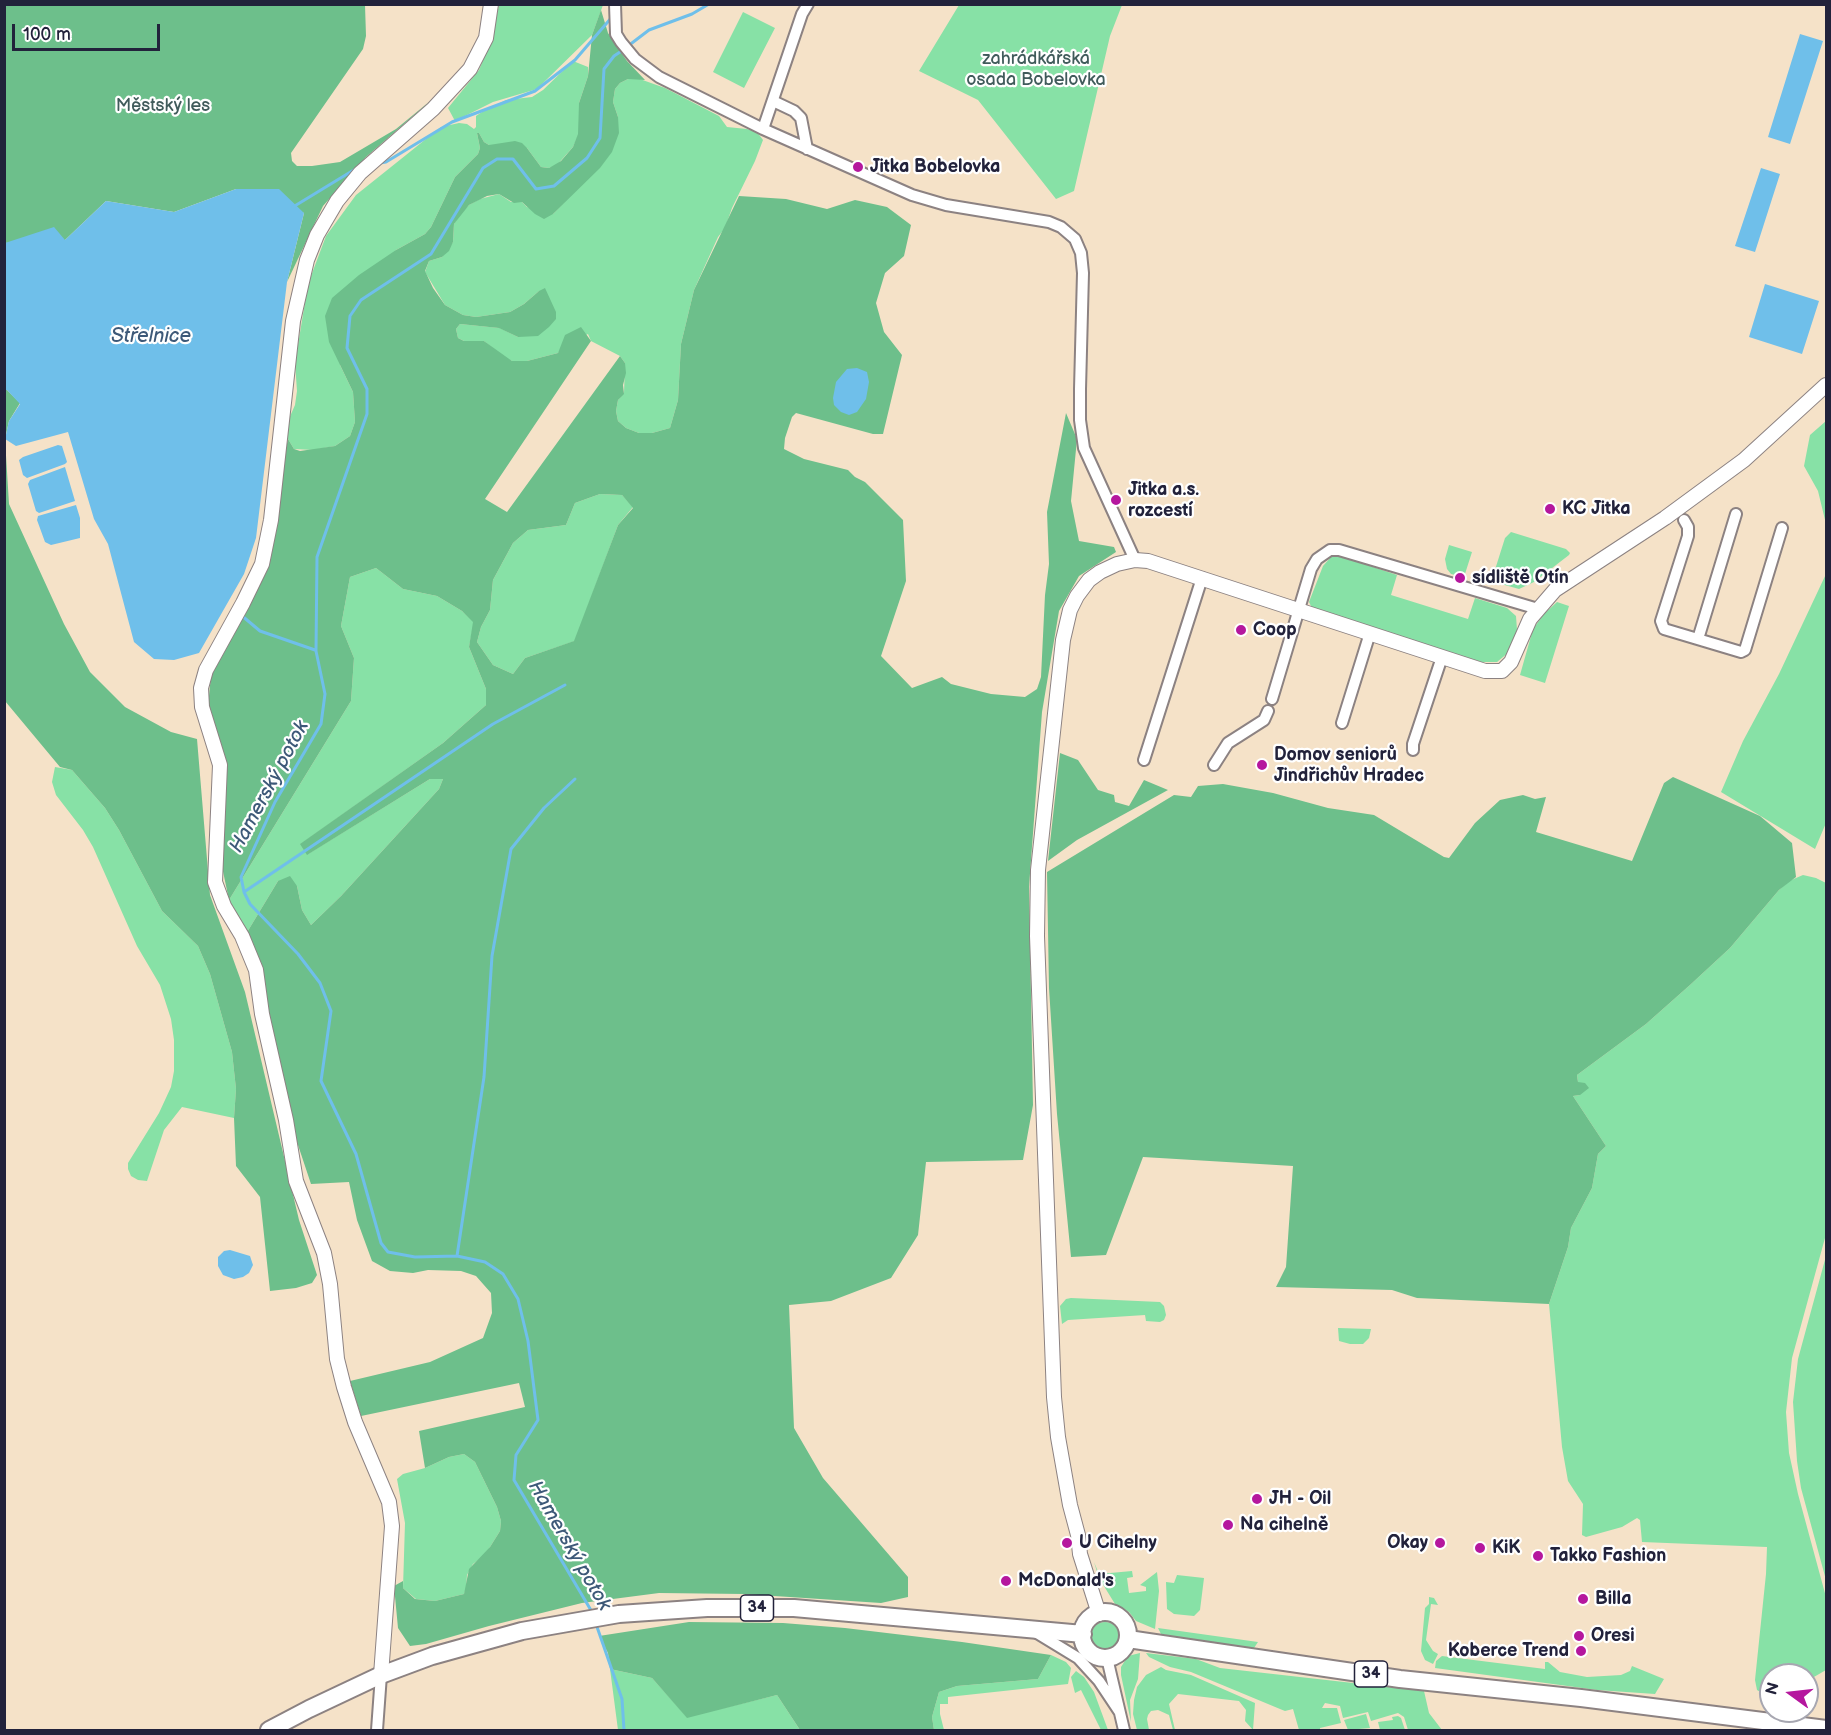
<!DOCTYPE html>
<meta charset="utf-8">
<style>
body{margin:0}
#map{position:relative;width:1831px;height:1735px;overflow:hidden;background:#f5e2c8;font-family:"Balsamiq Sans",sans-serif}
canvas{display:block}
.frame{position:absolute;inset:0;border:6px solid #22223b;pointer-events:none}
.north{position:absolute;left:1759px;top:1663px;width:60px;height:60px;box-sizing:border-box;background:#fff;border:2px solid #a7a7b1;border-radius:50%;rotate:285deg;font-size:16px;font-weight:700;line-height:24px;text-align:center;color:#22223b}
.north::after{content:'';display:block;margin:auto;width:21px;height:27px;background:#b5179e;clip-path:polygon(50% 0,100% 100%,50% 72%,0 100%)}
.scale{position:absolute;left:12px;top:24px;width:148px;height:27px;box-sizing:border-box;border:3px solid #22223b;border-top:0;padding-left:8px;font-size:18px;line-height:21px;white-space:nowrap;color:#22223b;-webkit-text-stroke:4px #fff;paint-order:stroke}
</style>
<div id="map">
<canvas width="1831" height="1735"></canvas>
<div class="frame"></div>
<div class="north">N</div>
<div class="scale">100 m</div>
</div>
<script>
const c = document.querySelector('canvas').getContext('2d');
c.lineJoin = 'round';
function fill(path, color) {
  c.fillStyle = color;
  c.fill(path, 'evenodd');
}
function poly(rows) {
  const path = new Path2D();
  for (const r of rows) {
    if (r.length === 3) {
      path.moveTo(r[0] + r[2], r[1]);
      path.arc(r[0], r[1], r[2], 0, 2 * Math.PI);
      continue;
    }
    path.moveTo(r[0], r[1]);
    for (let i = 2; i < r.length; i += 2) path.lineTo(r[i], r[i + 1]);
  }
  return path;
}
function stroke(path, color, width, dash) {
  c.strokeStyle = color;
  c.lineWidth = width;
  c.lineCap = dash ? 'butt' : 'round';
  c.setLineDash(dash || []);
  c.stroke(path);
}
function write(font, color, halo, rows, align = 'center') {
  c.font = font + ' "Balsamiq Sans",sans-serif';
  c.lineWidth = 4.5;
  c.setLineDash([]);
  c.textBaseline = 'middle';
  c.strokeStyle = halo;
  c.fillStyle = color;
  for (const [text, x, y, turn = 0] of rows) {
    c.save();
    c.translate(x, y);
    c.rotate((+turn || 0) * Math.PI / 180);
    c.textAlign = isNaN(turn) ? turn : align;
    if (halo) c.strokeText(text, 0, 0);
    c.fillText(text, 0, 0);
    c.restore();
  }
}
fill(poly([
 [499,5,603,5,592,35,537,89,493,102,455,121,448,108,479,70,491,41],
 [959,5,1122,5,1110,36,1074,191,1056,199,978,100,919,71],
 [743,12,775,28,744,88,713,72],
 [573,61,588,67,588,76,579,103,579,134,573,147,557,165,549,168,541,167,527,148,489,145,484,142,479,133,477,133,480,148,478,154,455,177,431,227,425,234,396,250,340,365,353,392,355,422,350,436,335,446,313,450,294,449,288,439,288,421,295,405,297,391,295,363,308,284,326,236,356,195,441,127,459,123,467,124,474,129,476,127,476,116,482,112,506,100,532,97,543,90],
 [637,78,665,88,719,116,727,127,747,129,757,132,763,140,755,161,732,208,725,228,718,237,694,290,681,344,678,400,670,428,652,433,639,433,626,428,618,421,616,411,618,400,624,393,625,363,620,356,591,341,588,334,562,347,558,353,527,361,512,361,505,358,484,341,464,341,458,338,456,329,460,324,500,328,518,337,539,291,524,304,510,312,476,317,463,315,445,305,425,272,429,261,442,257,453,242,454,224,459,215,469,205,480,199,499,194,511,202,522,202,527,207,553,214,571,195,618,117,613,102,615,89,620,83,628,79],
 [1826,421,1826,524,1818,491,1804,466,1810,435],
 [600,494,622,495,633,507,618,525,575,641,525,658,513,674,493,665,477,642,481,627,490,610,493,580,513,543,528,530,566,525,575,503],
 [1511,532,1566,549,1570,553,1569,555,1534,582,1519,589,1494,582,1493,576,1505,538],
 [1449,545,1472,552,1464,577,1451,574,1447,569,1445,559],
 [1340,556,1397,575,1391,595,1468,619,1475,598,1507,608,1516,616,1517,630,1509,652,1497,662,1481,662,1312,608,1309,602,1323,566,1331,557],
 [376,568,403,589,437,596,462,611,474,622,469,647,486,689,486,705,443,743,301,844,308,854,430,779,443,779,439,789,341,896,311,925,302,910,297,886,278,881,246,934,229,900,351,701,354,658,341,626,350,577],
 [1826,574,1826,823,1815,849,1721,792,1743,741,1779,674],
 [1557,602,1569,606,1545,683,1520,675,1533,629,1544,614],
 [55,767,72,770,105,808,119,830,162,911,198,946,210,974,232,1052,236,1089,234,1118,182,1107,164,1130,147,1181,138,1180,131,1176,128,1169,128,1163,159,1113,171,1087,174,1071,174,1040,171,1019,160,985,137,946,93,847,83,830,56,795,52,782],
 [1803,875,1816,878,1826,883,1826,1227,1825,1238,1792,1358,1786,1412,1789,1453,1798,1494,1826,1597,1826,1670,1807,1681,1807,1675,1771,1675,1771,1696,1767,1696,1757,1690,1755,1680,1766,1574,1767,1547,1642,1542,1640,1520,1637,1518,1622,1527,1586,1537,1582,1535,1583,1504,1568,1481,1562,1447,1549,1304,1568,1247,1571,1228,1592,1188,1598,1154,1606,1146,1573,1096,1580,1095,1577,1075,1646,1024,1690,985,1730,948,1779,890,1789,881],
 [1826,1256,1826,1580,1801,1488,1797,1461,1793,1402,1798,1359],
 [1071,1298,1160,1302,1164,1306,1166,1315,1164,1320,1160,1322,1146,1321,1145,1315,1068,1320,1062,1324,1060,1306,1066,1299],
 [1338,1328,1371,1329,1369,1338,1363,1344,1350,1344,1339,1341],
 [464,1454,475,1462,497,1507,501,1521,500,1531,485,1555,473,1564,467,1575,466,1589,464,1594,435,1601,416,1599,403,1588,405,1523,397,1479,403,1474,425,1468,449,1457],
 [1094,1562,1099,1574,1132,1571,1133,1577,1127,1578,1129,1593,1146,1591,1146,1587,1140,1585,1157,1572,1159,1591,1155,1629,1136,1621,1129,1612,1115,1604,1099,1578],
 [1177,1575,1204,1578,1200,1610,1194,1616,1174,1614,1167,1609,1166,1582,1174,1583],
 [1429,1597,1434,1598,1438,1605,1431,1604,1426,1640,1433,1651,1438,1654,1433,1664,1425,1660,1421,1651,1425,1608,1429,1604],
 [1105,1636,14],
 [1158,1628,1258,1642,1252,1651,1161,1634],
 [1140,1653,1138,1679,1130,1700,1131,1722,1121,1675,1121,1667,1128,1656],
 [1146,1653,1196,1659,1220,1668,1424,1691,1429,1713,1442,1730,1408,1730,1404,1717,1398,1713,1371,1721,1368,1712,1343,1718,1340,1706,1325,1703,1322,1708,1337,1708,1341,1723,1320,1728,1320,1730,1299,1730,1293,1709,1285,1711,1280,1709,1191,1672,1170,1667,1149,1657],
 [1051,1655,1066,1662,1071,1668,1068,1684,948,1697,948,1704,940,1704,940,1714,944,1730,934,1730,932,1717,939,1692,957,1686,1038,1679],
 [1442,1656,1545,1669,1545,1662,1548,1662,1560,1672,1587,1677,1621,1675,1630,1671,1632,1666,1664,1679,1655,1694,1597,1690,1435,1668,1436,1661],
 [1161,1667,1166,1670,1191,1675,1255,1703,1253,1730,1245,1721,1246,1710,1239,1701,1178,1694,1169,1704,1175,1730,1173,1730,1169,1715,1158,1710,1151,1711,1148,1715,1147,1719,1149,1730,1137,1730,1133,1714,1134,1700,1137,1687,1146,1675],
 [610,1669,652,1678,687,1717,777,1695,800,1730,618,1730],
 [1076,1671,1084,1677,1094,1692,1108,1730,1101,1730,1081,1690,1075,1693,1071,1677],
 [1366,1714,1370,1728,1348,1730,1344,1720],
 [1392,1717,1398,1716,1401,1718,1405,1730,1380,1730,1378,1722,1393,1720]
]), '#87e1a6');
fill(poly([
 [5,5,365,5,366,36,363,49,291,153,292,161,297,166,312,166,340,162,396,129,435,97,366,157,323,206,287,282,304,213,236,189,174,212,106,201,65,240,5,243],
 [601,10,608,33,627,61,645,80,628,79,620,83,615,89,613,102,618,117,619,133,612,152,600,168,553,214,544,219,535,214,522,202,514,203,499,194,487,196,469,205,454,224,453,242,449,251,442,257,429,261,425,271,433,288,445,305,463,315,476,317,510,312,524,304,539,291,545,288,556,312,556,319,549,327,538,336,518,337,499,328,460,324,456,329,458,338,464,341,484,341,512,361,527,361,558,353,565,335,581,327,591,341,485,499,507,512,620,356,625,363,626,373,623,385,624,394,618,400,616,411,618,421,626,428,639,433,652,433,670,428,678,400,681,344,694,290,739,196,786,199,827,209,855,200,887,207,911,225,904,256,885,273,876,303,884,332,902,355,883,434,873,434,796,413,792,417,785,438,784,449,804,459,848,470,855,477,865,482,903,520,906,581,881,656,912,688,942,677,951,684,991,694,1025,697,1037,689,1041,677,1045,595,1049,564,1047,512,1066,413,1077,439,1071,501,1079,541,1114,547,1116,552,1079,576,1059,611,1042,712,1029,887,1033,1105,1023,1160,926,1162,918,1235,891,1278,831,1301,789,1305,794,1428,823,1478,908,1577,908,1597,881,1603,744,1594,659,1593,582,1603,489,1626,426,1644,410,1646,398,1628,394,1586,403,1581,403,1588,415,1599,435,1601,464,1594,469,1569,490,1547,500,1531,501,1521,497,1507,475,1462,464,1454,449,1457,425,1468,419,1431,525,1407,519,1383,361,1416,350,1381,430,1362,483,1338,492,1313,491,1293,476,1276,461,1271,428,1270,413,1273,390,1271,372,1261,357,1220,349,1182,311,1184,293,1130,246,934,278,881,290,876,297,886,302,910,311,925,341,896,439,789,443,779,430,779,307,855,300,844,443,743,486,705,486,689,469,647,473,622,462,611,437,596,403,589,376,568,350,577,341,626,354,658,351,701,229,900,221,862,222,818,208,706,212,665,269,532,288,439,294,449,300,451,335,446,350,436,355,422,353,392,329,342,325,316,332,298,359,275,396,250,425,234,431,227,455,177,478,154,480,148,477,133,479,133,484,142,489,145,515,141,522,143,527,148,541,167,549,168,561,161,573,147,578,134,579,103,588,76,592,35],
 [600,494,622,495,633,508,618,525,574,641,525,658,513,674,493,665,477,642,481,627,490,610,493,580,513,543,528,530,566,525,575,503],
 [4,390,7,390,20,403,9,421,5,439,9,504,64,624,90,672,125,707,171,732,197,739,210,895,245,992,299,1220,317,1275,312,1283,296,1288,270,1291,260,1197,236,1166,234,1118,236,1089,232,1052,210,974,198,946,162,911,119,830,105,808,72,770,60,767,5,701],
 [1060,753,1078,760,1098,790,1114,795,1115,802,1129,806,1144,780,1168,790,1077,840,1048,861],
 [1673,777,1760,816,1792,843,1796,877,1779,890,1730,948,1690,985,1646,1024,1577,1075,1578,1082,1585,1083,1589,1088,1580,1095,1573,1096,1606,1146,1598,1154,1592,1188,1571,1228,1568,1247,1549,1304,1417,1298,1392,1290,1276,1287,1286,1267,1293,1166,1143,1157,1106,1255,1071,1257,1057,1114,1049,988,1047,872,1174,795,1191,797,1198,786,1223,784,1273,793,1328,808,1374,815,1444,857,1449,858,1475,823,1500,800,1523,795,1535,799,1546,797,1536,832,1632,861,1664,783],
 [689,1622,783,1623,845,1628,962,1642,1051,1655,1038,1679,957,1686,939,1692,932,1717,934,1730,800,1730,777,1695,687,1718,652,1678,610,1669,608,1653,599,1636]
]), '#6dbf8b');
fill(poly([
 [1800,34,1823,41,1790,144,1768,137],
 [1761,168,1780,174,1755,252,1735,246],
 [236,189,279,189,304,213,287,282,256,538,244,574,199,653,174,660,154,659,134,642,108,544,94,519,68,432,16,446,5,439,9,421,20,404,7,390,5,390,5,243,54,227,65,240,106,201,174,212],
 [1765,284,1819,301,1802,354,1749,337],
 [857,368,867,372,869,382,866,399,857,412,849,415,841,412,834,405,833,398,836,382,847,369],
 [58,445,62,446,67,462,65,464,27,478,23,475,19,460,23,457],
 [65,467,75,501,39,513,36,511,28,484,30,480],
 [76,505,80,518,80,538,51,545,45,542,37,520,38,516],
 [230,1250,250,1256,253,1265,249,1273,243,1277,234,1279,223,1275,218,1266,218,1257,224,1251]
]), '#6fbfea');
stroke(poly([
 [628,46,649,30,692,14,709,4],
 [380,163,386,162,452,122,535,91,575,60,612,17],
 [293,207,357,168],
 [241,615,260,631,315,650],
 [244,892,493,724,565,685],
 [457,1256,484,1077,492,956,511,849,544,808,575,779],
 [592,1612,514,1480,516,1455,538,1420,528,1341,518,1299,503,1274,485,1262,457,1256,415,1257,388,1252,381,1243,356,1154,321,1081,331,1011,320,983,298,954,250,904,244,892,241,877,275,802,321,724,325,694,316,651,317,557,367,414,367,389,347,348,350,316,361,300,431,254,483,168,497,159,513,159,536,189,554,186,587,158,600,138,604,69,614,56,623,50],
 [596,1624,622,1699,624,1730]
]), '#6fbfea', 3);
const minor = poly([
 [615,4,616,34,621,42,635,59,659,77,763,129,912,195,946,205,1049,222,1061,227,1075,239,1081,253,1083,273,1080,389,1080,420,1084,448,1135,560],
 [773,101,794,111,801,118,807,149],
 [763,129,802,14,808,4],
 [1684,520,1688,527,1688,536,1661,621,1664,629,1741,652,1745,650,1782,528],
 [1698,639,1736,514],
 [1272,699,1311,569,1317,559,1330,550,1339,550,1538,609],
 [1342,723,1370,633],
 [1413,750,1413,744,1440,663],
 [1144,760,1202,578],
 [1214,765,1228,743,1264,720,1268,711],
 [1037,1633,1078,1658,1099,1681,1119,1711],
 [1107,1658,1124,1730],
 [377,1730,381,1675]
]);
const tertiary = poly([
 [1099,1614,1080,1554,1078,1535,1070,1505,1058,1437,1054,1397,1037,936,1038,870,1063,640,1070,610,1077,596,1089,580,1100,572,1117,564,1135,560,1148,561,1485,671,1502,671,1511,662,1530,619,1555,590,1665,518,1744,460,1826,385],
 [381,1675,392,1526,389,1502,355,1422,344,1387,337,1359,330,1284,324,1253,296,1181,286,1120,262,1014,256,970,242,936,224,906,215,882,220,765,202,707,201,688,206,670,243,603,262,564,271,520,293,321,307,260,317,235,337,201,360,173,433,109,470,69,486,38,491,4]
]);
const primary = poly([
 [1105,1635,23],
 [1128,1639,1400,1679,1581,1698,1826,1729],
 [269,1730,309,1709,381,1675,432,1656,522,1631,619,1614,707,1608,794,1608,1083,1634]
]);
stroke(minor, '#8c8282', 14);
stroke(tertiary, '#8c8282', 16);
stroke(primary, '#8c8282', 20);
stroke(minor, '#fff', 10);
stroke(tertiary, '#fff', 14);
stroke(primary, '#fff', 16);
for (const [x, y, r, color] of [
 [858,167,6,"#b5179e"],
 [1116,500,6,"#b5179e"],
 [1550,509,6,"#b5179e"],
 [1460,578,6,"#b5179e"],
 [1241,630,6,"#b5179e"],
 [1262,765,6,"#b5179e"],
 [1257,1499,6,"#b5179e"],
 [1228,1525,6,"#b5179e"],
 [1067,1543,6,"#b5179e"],
 [1440,1543,6,"#b5179e"],
 [1480,1548,6,"#b5179e"],
 [1538,1556,6,"#b5179e"],
 [1006,1581,6,"#b5179e"],
 [1583,1599,6,"#b5179e"],
 [1579,1636,6,"#b5179e"],
 [1581,1651,6,"#b5179e"]
]) {
  const dot = new Path2D();
  dot.arc(x, y, r, 0, 2 * Math.PI);
  c.fillStyle = color;
  c.fill(dot);
  stroke(dot, '#fff', 2);
}
for (const [x, y, w] of [
 [757,1608,33],
 [1371,1674,33]
]) {
  const box = new Path2D();
  box.roundRect(x - w / 2, y - 13, w, 26, 4.5);
  c.fillStyle = '#fff';
  c.fill(box);
  stroke(box, '#22223b', 1.5);
}
write('bold 16px', '#22223b', null, [
 ["34",757,1608],
 ["34",1371,1674]
]);
write('18px', '#405b5b', '#fff', [
 ["zahrádkářská",1036,59],
 ["osada Bobelovka",1036,80],
 ["Městský les",163,106]
]);
write('bold 18px', '#22223b', '#fff', [
 ["Jitka Bobelovka",870,167],
 ["Jitka a.s.",1128,490],
 ["rozcestí",1128,511],
 ["KC Jitka",1562,509],
 ["sídliště Otín",1472,578],
 ["Coop",1253,630],
 ["Domov seniorů",1274,755],
 ["Jindřichův Hradec",1274,776],
 ["JH - Oil",1269,1499],
 ["Na cihelně",1240,1525],
 ["U Cihelny",1079,1543],
 ["Okay",1428,1543,"right"],
 ["KiK",1492,1548],
 ["Takko Fashion",1550,1556],
 ["McDonald's",1018,1581],
 ["Billa",1595,1599],
 ["Oresi",1591,1636],
 ["Koberce Trend",1569,1651,"right"]
], 'left');
write('italic 20px', '#3d5978', '#fff', [
 ["Střelnice",151,337],
 ["Hamerský potok",270,787,-62],
 ["Hamerský potok",569,1546,60]
]);
</script>
